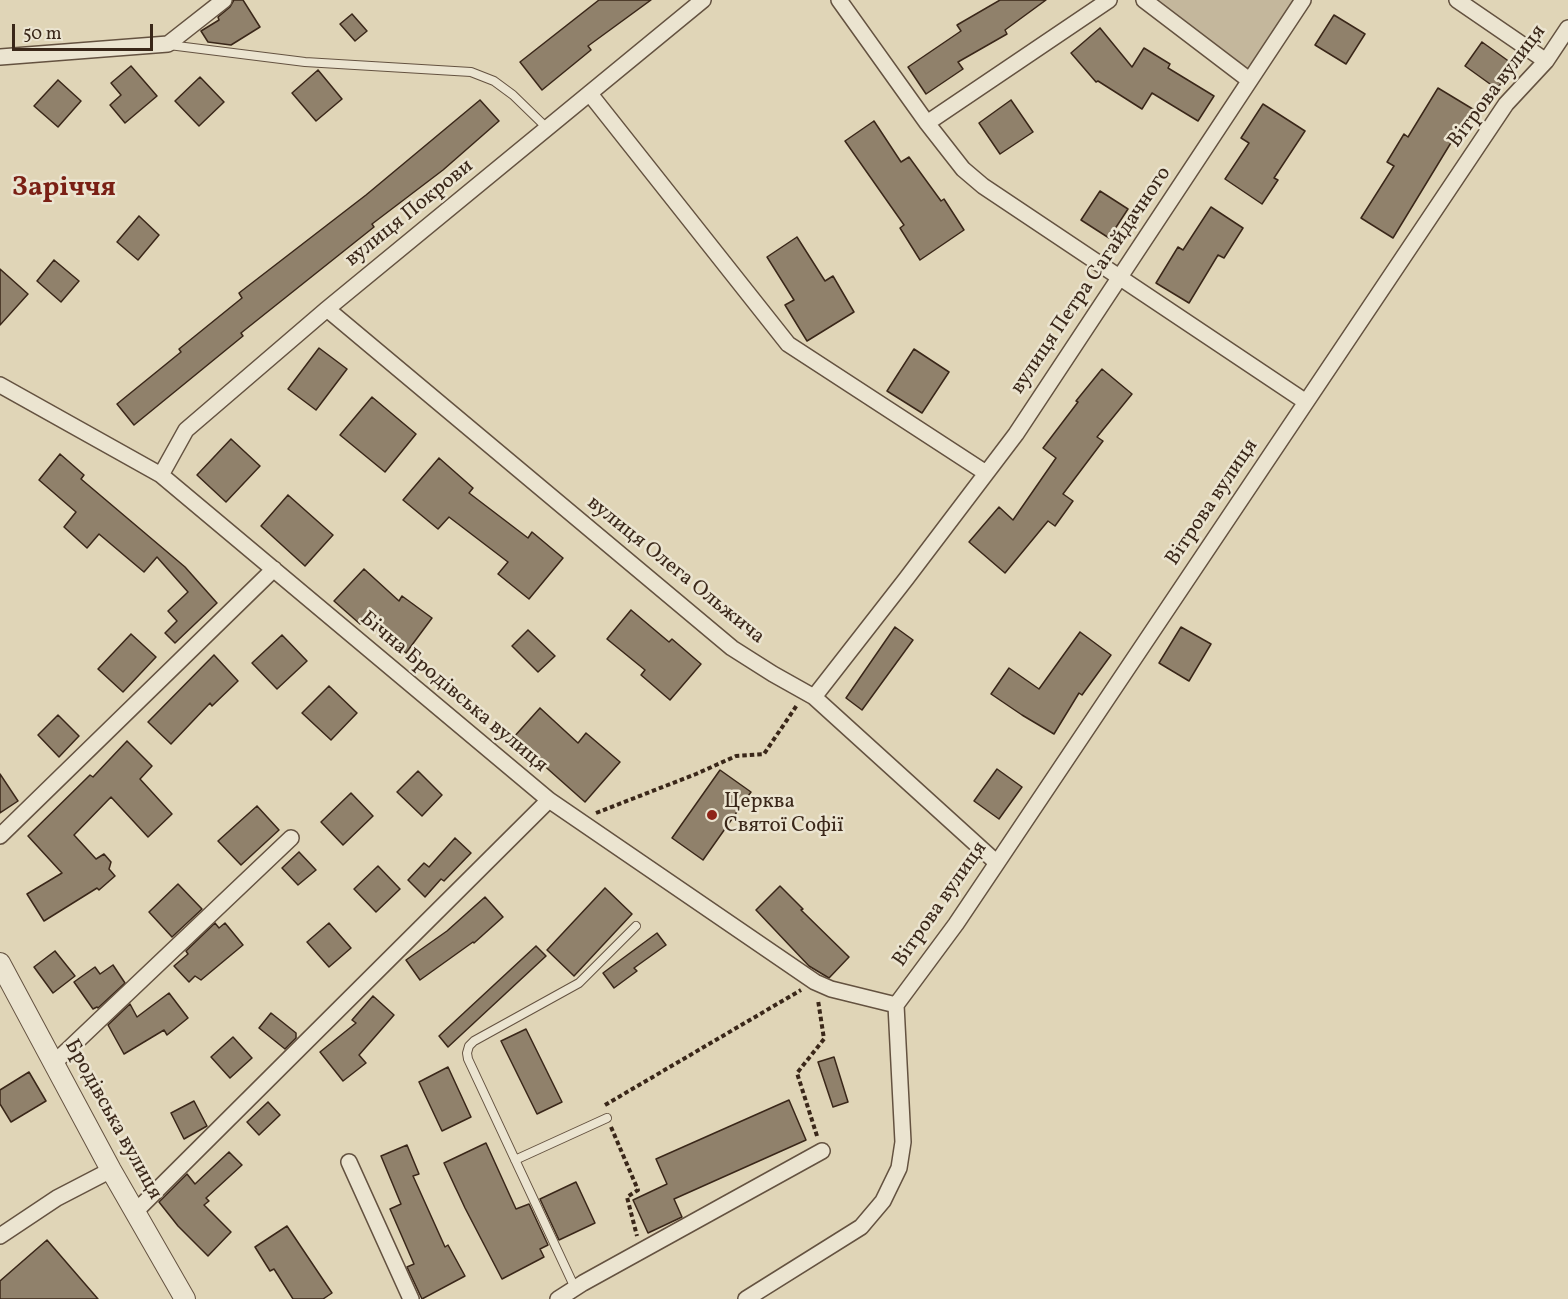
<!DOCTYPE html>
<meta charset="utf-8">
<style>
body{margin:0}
#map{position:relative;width:1568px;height:1299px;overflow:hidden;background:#e0d5b7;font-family:Vollkorn,serif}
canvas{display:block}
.scale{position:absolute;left:12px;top:24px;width:141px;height:27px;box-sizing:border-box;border:3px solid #3a2719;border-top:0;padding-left:8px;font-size:18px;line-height:21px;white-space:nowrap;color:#3a2719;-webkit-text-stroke:4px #ebe4d0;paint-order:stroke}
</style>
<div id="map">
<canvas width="1568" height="1299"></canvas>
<div class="scale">50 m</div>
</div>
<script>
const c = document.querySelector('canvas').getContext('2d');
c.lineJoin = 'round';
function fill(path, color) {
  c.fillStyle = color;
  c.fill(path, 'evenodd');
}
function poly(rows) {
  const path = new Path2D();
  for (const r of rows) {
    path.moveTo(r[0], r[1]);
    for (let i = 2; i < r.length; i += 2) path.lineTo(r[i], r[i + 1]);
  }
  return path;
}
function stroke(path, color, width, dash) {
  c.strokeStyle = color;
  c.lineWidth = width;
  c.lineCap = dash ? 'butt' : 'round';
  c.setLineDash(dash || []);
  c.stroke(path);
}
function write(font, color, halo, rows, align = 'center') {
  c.font = font + ' Vollkorn,serif';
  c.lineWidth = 5;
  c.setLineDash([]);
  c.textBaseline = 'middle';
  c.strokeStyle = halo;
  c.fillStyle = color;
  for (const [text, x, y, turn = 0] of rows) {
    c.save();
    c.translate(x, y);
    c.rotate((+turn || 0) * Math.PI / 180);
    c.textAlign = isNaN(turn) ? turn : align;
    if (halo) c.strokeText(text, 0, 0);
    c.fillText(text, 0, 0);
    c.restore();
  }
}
fill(poly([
 [1145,0,1293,0,1247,73]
]), '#c4b79c');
const building = poly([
 [234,0,243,0,260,27,231,45,208,42,201,31,219,20,218,17,230,7,234,0],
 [599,0,651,0,588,46,591,50,542,90,520,62,599,0],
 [1000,0,1046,0,1005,30,1007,34,958,62,963,69,926,94,908,67,961,31,957,25,1000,0],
 [352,14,367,31,355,41,340,24,352,14],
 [1334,15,1365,34,1346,64,1315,45,1334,15],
 [1100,28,1132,67,1144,48,1170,64,1168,68,1214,96,1198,121,1152,93,1142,109,1098,81,1096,82,1071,53,1100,28],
 [1482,42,1514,65,1497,89,1465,66,1482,42],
 [131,66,157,96,125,123,110,105,121,95,111,83,131,66],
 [318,70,342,99,316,121,292,93,318,70],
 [200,77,224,102,199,126,175,101,200,77],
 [58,80,81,101,58,127,34,106,58,80],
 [1438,88,1476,111,1456,143,1452,141,1393,238,1361,218,1394,166,1387,162,1404,134,1408,137,1438,88],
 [480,100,499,121,443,170,372,224,374,227,241,333,243,336,134,425,117,404,181,352,179,349,242,298,239,293,366,195,480,100],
 [1011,100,1033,132,1000,154,979,123,1011,100],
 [1263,104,1305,131,1274,178,1278,180,1262,204,1225,179,1249,143,1241,138,1263,104],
 [874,121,901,162,909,157,941,201,944,199,964,230,920,260,900,228,904,225,845,141,874,121],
 [1100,191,1128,209,1109,238,1081,220,1100,191],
 [1211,207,1243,228,1224,258,1218,255,1189,303,1156,283,1178,247,1183,250,1211,207],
 [139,216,159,235,138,260,117,242,139,216],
 [797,237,825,281,833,276,854,312,807,341,785,305,794,300,767,257,797,237],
 [54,260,79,281,61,302,37,281,54,260],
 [0,269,28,294,0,325,0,269],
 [319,348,347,369,316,410,288,389,319,348],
 [914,349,949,372,922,413,887,391,914,349],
 [1102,369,1132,394,1097,437,1103,441,1063,494,1073,501,1055,526,1048,521,1005,573,969,542,999,507,1013,520,1056,458,1043,448,1078,402,1076,401,1102,369],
 [372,397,416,434,385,472,340,435,372,397],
 [231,439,260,466,226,502,197,475,231,439],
 [60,454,84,475,81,479,185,567,217,603,175,643,165,633,177,621,168,611,188,592,157,557,144,572,99,534,87,548,64,527,76,512,39,480,60,454],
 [439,458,473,488,469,493,528,538,532,532,563,558,529,599,498,574,508,562,449,517,438,529,403,500,439,458],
 [288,495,333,535,305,566,261,526,288,495],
 [364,569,399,601,402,596,432,618,406,653,363,621,360,624,334,601,364,569],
 [631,610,669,642,672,639,701,664,670,700,641,675,645,670,607,639,631,610],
 [895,627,913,640,862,710,846,698,895,627],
 [1181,627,1211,644,1189,681,1159,663,1181,627],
 [528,630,555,656,538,672,512,646,528,630],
 [1080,632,1111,655,1082,695,1079,693,1054,734,1022,715,991,694,1009,668,1039,689,1080,632],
 [131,634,156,657,123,692,98,669,131,634],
 [282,635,307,661,277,689,252,663,282,635],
 [214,655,238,681,212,706,210,703,171,744,148,722,214,655],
 [329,686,357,713,331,740,302,713,329,686],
 [540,708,578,743,586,733,620,762,585,802,513,738,540,708],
 [58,715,79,736,59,757,38,735,58,715],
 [127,741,152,766,140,779,172,814,148,837,111,797,74,835,96,859,104,854,111,862,109,869,115,876,99,890,97,888,44,921,27,894,62,873,28,836,90,775,93,777,127,741],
 [997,769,1022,787,999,819,974,801,997,769],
 [720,770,751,792,703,860,672,838,720,770],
 [418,771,442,795,422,816,397,792,418,771],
 [0,774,18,801,0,813,0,774],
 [351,793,373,816,343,845,321,822,351,793],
 [257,806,279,830,241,865,218,841,257,806],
 [455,838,471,853,444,881,441,879,425,897,408,880,424,863,429,867,455,838],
 [299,852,316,870,298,885,282,868,299,852],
 [378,866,400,889,376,912,354,889,378,866],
 [178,884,202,909,172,937,149,912,178,884],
 [780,886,803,909,801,910,849,957,829,978,809,966,756,910,780,886],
 [605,888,632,914,574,976,547,950,605,888],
 [485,897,503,917,474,943,473,942,420,980,406,960,447,931,485,897],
 [215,923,219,928,225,923,243,945,201,980,195,976,189,982,174,966,188,954,186,951,215,923],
 [329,923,351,948,329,967,307,942,329,923],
 [657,933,666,945,634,968,637,971,614,988,603,973,657,933],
 [536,946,546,956,448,1047,439,1036,536,946],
 [55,951,75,976,53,993,34,967,55,951],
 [113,965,125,983,98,1008,97,1007,93,1009,74,982,95,967,100,974,113,965],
 [169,993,188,1018,167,1035,164,1030,124,1054,108,1025,130,1004,137,1017,169,993],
 [373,996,394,1015,359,1055,366,1063,343,1081,320,1052,356,1023,352,1020,373,996],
 [271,1013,296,1033,296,1038,285,1049,259,1028,271,1013],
 [526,1029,562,1102,537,1114,501,1041,526,1029],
 [233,1037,252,1058,230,1078,211,1057,233,1037],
 [834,1057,848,1102,833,1107,818,1062,834,1057],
 [448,1067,471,1117,442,1131,419,1082,448,1067],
 [29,1072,46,1101,11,1122,0,1104,0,1090,29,1072],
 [789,1100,806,1140,674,1199,682,1217,648,1233,633,1200,667,1184,656,1159,789,1100],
 [194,1101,207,1126,184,1139,171,1113,194,1101],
 [268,1102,280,1115,259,1135,247,1122,268,1102],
 [486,1143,516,1209,529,1204,548,1245,540,1249,544,1257,502,1279,465,1208,444,1163,486,1143],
 [407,1145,419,1174,413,1176,445,1247,448,1245,465,1276,422,1299,407,1267,414,1264,390,1209,401,1204,381,1156,407,1145],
 [229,1152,242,1165,206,1198,209,1201,204,1205,231,1232,208,1256,178,1226,159,1202,187,1174,195,1184,229,1152],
 [576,1182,595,1223,559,1240,540,1199,576,1182],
 [287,1226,332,1293,323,1299,293,1299,274,1269,270,1271,255,1247,287,1226],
 [47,1240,98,1299,0,1299,0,1281,47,1240]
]);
fill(building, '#90816b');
stroke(building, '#3a2719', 1.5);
const service = poly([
 [169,45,305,62,471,72,494,81,513,95,547,128],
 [515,1160,607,1118],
 [575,1288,468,1059,467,1053,469,1046,474,1041,579,983,636,926]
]);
const minor = poly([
 [839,0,927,123,963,169,983,186,1306,402],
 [1144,0,1249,80],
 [1457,0,1546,61],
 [0,57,168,44,224,0],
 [590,94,788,344,986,473],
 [927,123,1109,0],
 [327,309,732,648,773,674,814,697,997,863],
 [0,385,161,475,549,800,815,982,831,989,896,1005],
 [161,475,186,430,327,309,703,0],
 [814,697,906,579,1016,434,1303,0],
 [0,836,274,569],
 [896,1005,956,924,997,863,1506,104,1546,61,1568,28],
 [54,1063,291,838],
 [349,1162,411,1299],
 [135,1212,549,800],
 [0,1236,57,1198,111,1170],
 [558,1299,583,1283,822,1151],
 [746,1299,861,1227,883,1201,899,1168,903,1142,896,1005]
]);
const tertiary = poly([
 [0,963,111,1170,185,1299]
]);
stroke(service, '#645240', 10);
stroke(minor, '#645240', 18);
stroke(tertiary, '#645240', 22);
stroke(poly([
 [596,813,696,774,736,756,764,754,797,705],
 [605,1105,801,990],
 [611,1127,638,1190,627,1197,637,1236],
 [817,1136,797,1073,824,1039,818,1000]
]), '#3a2719', 4, [4.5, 3]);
stroke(service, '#ebe4d0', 8);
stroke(minor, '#ebe4d0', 15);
stroke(tertiary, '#ebe4d0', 20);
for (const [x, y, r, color] of [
 [712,815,6,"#8f2418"]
]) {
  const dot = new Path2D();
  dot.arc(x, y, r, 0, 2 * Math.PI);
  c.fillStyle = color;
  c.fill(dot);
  stroke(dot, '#ebe4d0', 2);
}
write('21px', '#3a2719', '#ebe4d0', [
 ["Вітрова вулиця",1498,87,-53],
 ["вулиця Покрови",410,214,-39],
 ["вулиця Петра Сагайдачного",1092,281,-56],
 ["Вітрова вулиця",1213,503,-56],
 ["вулиця Олега Ольжича",675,571,39],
 ["Бічна Бродівська вулиця",453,693,40],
 ["Вітрова вулиця",941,905,-55],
 ["Бродівська вулиця",112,1120,61]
]);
write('21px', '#3a2719', '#ebe4d0', [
 ["Церква",724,803],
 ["Святої Софії",724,827]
], 'left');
write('bold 27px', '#7a1f14', '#ebe4d0', [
 ["Заріччя",64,190]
]);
</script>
